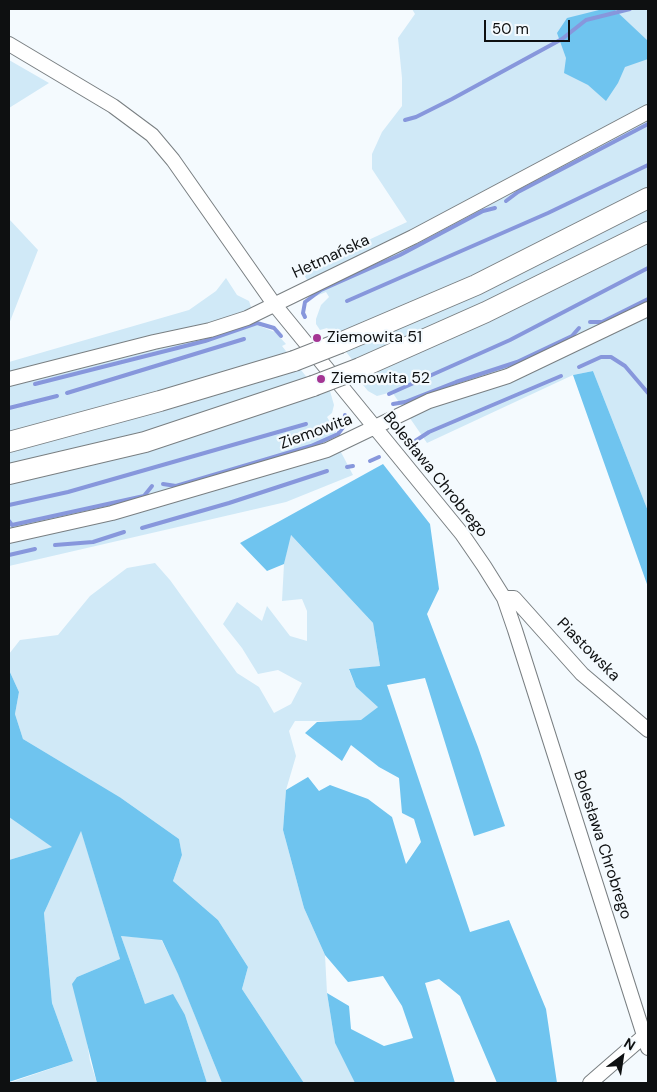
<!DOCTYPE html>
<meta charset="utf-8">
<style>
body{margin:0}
#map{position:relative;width:657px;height:1092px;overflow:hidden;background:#f4fafe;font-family:"DM Sans",sans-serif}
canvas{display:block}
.frame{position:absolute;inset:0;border:10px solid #0e1011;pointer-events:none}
.north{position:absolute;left:597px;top:1032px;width:50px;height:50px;-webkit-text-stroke:4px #f4fafe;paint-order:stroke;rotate:31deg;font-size:14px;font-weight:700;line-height:20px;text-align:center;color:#0e1011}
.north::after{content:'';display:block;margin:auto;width:18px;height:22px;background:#0e1011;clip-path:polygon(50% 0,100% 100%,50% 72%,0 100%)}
.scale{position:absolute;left:484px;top:20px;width:86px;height:22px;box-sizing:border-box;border:2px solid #0e1011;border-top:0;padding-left:6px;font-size:15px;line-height:18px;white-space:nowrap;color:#0e1011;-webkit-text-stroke:4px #f4fafe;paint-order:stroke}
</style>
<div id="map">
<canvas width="657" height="1092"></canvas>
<div class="frame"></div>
<div class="north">N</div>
<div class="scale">50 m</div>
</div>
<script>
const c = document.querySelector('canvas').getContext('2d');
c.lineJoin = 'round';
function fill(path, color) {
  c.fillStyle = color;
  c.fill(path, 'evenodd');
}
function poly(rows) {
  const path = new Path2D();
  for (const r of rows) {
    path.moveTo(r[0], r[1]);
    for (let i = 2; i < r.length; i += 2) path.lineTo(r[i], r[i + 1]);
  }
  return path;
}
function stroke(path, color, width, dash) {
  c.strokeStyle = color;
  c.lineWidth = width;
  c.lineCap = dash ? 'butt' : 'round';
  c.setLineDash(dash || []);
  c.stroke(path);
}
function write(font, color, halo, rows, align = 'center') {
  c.font = font + ' "DM Sans",sans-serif';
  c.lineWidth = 4.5;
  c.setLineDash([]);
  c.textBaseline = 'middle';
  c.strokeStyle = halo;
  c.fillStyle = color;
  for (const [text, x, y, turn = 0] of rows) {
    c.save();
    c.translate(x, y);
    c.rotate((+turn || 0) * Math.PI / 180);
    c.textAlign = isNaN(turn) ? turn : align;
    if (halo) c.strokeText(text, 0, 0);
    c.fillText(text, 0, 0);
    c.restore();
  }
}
fill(poly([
 [412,9,648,9,648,511,593,371,573,375,427,443,392,392,377,396,368,391,359,380,366,377,327,328,320,330,316,324,316,319,321,305,329,297,326,292,316,296,302,271,407,222,372,169,372,154,382,132,402,106,402,78,398,38,415,14],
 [9,60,49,83,9,108],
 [9,219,38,250,9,324],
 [226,278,237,295,249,301,257,325,275,332,286,344,282,346,320,394,330,391,334,405,332,413,327,417,336,432,333,437,353,475,286,502,9,566,9,362,189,310,216,291],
 [290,534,373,623,380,666,349,670,356,687,379,706,361,721,295,721,289,731,296,756,286,790,283,830,304,908,325,955,327,993,335,1043,355,1083,304,1083,242,989,248,967,218,920,173,881,182,855,179,839,121,798,34,834,53,847,9,860,9,817,13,819,91,780,23,739,15,714,19,692,9,670,9,654,20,640,58,635,90,596,127,568,155,563,170,580,237,673,259,687,274,713,291,704,302,683,278,670,258,674,242,648,223,624,237,602,262,621,267,606,290,636,307,641,307,611,302,599,282,601,284,564],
 [81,830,120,959,77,977,90,1061,97,1083,9,1083,73,1061,52,1003,44,913],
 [121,936,161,939,178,973,222,1083,207,1083,185,1015,145,1004]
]), '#d0e9f7');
fill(poly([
 [603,9,614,9,648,41,648,59,625,67,618,83,606,101,588,85,564,73,566,58,557,33,567,18],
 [593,371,648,511,648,587,573,375],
 [383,464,430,524,439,589,427,614,478,747,505,826,474,836,425,678,387,685,470,932,509,920,546,1009,557,1083,497,1083,460,996,439,979,425,983,455,1083,355,1083,335,1043,327,993,349,1006,351,1029,384,1046,413,1038,402,1006,383,976,348,982,325,955,304,908,283,830,286,790,308,777,319,791,330,785,368,799,392,817,406,864,421,842,414,819,402,813,399,778,379,767,351,745,342,761,305,733,317,722,361,720,378,707,356,687,349,669,380,666,373,623,291,535,284,564,267,571,240,543],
 [9,670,19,692,15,714,23,739,121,798,179,839,182,855,173,881,218,920,248,967,242,989,304,1083,222,1083,178,974,162,940,121,936,145,1004,173,994,185,1015,207,1083,97,1083,72,984,77,977,120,959,81,831,44,913,52,1003,73,1061,9,1082,9,860,52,847,9,817]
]), '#6fc4ef');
stroke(poly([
 [405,120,416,117,452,99,562,39,586,20,630,9],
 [506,201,518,192,648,124],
 [347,301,548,213,648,165],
 [305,317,303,313,305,302,321,290,400,255,483,211,495,208],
 [590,322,602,322,648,299],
 [579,367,601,357,611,357,625,366,648,393],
 [35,384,205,341,257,323,274,328,281,336],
 [67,393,244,339],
 [389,394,510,340,648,268],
 [393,404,405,402,456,382,517,362,572,336,579,328],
 [9,408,57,396],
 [409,445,429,432,561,376],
 [370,461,379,457],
 [347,467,353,466],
 [163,484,176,486,311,446,338,434,344,426,345,415],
 [9,505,68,492,306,424],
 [9,521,12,525,144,496,152,486],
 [142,528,229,503,327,471],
 [55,545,93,542,124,532],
 [9,555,35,549]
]), '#8797dc', 4);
const minor = poly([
 [9,44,113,106,152,135,173,160,274,304,462,534,484,566,504,598,515,630,648,1048],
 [9,379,154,342,210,330,247,318,413,237,648,112],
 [9,536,112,513,327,450,429,401,508,376,648,309],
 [504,598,514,598,582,674,648,730],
 [590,1083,644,1036]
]);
const highway = poly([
 [340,343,476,285,648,198],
 [360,368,486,312,648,232],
 [9,442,160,401,294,361],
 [9,474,145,442,313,386]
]);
stroke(minor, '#797f82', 16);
stroke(highway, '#797f82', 22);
stroke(minor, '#fff', 14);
stroke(highway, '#fff', 20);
const highwayBridge = poly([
 [294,361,340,343],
 [313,386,360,368]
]);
stroke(highwayBridge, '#797f82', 22, []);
stroke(highwayBridge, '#fff', 20);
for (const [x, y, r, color] of [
 [317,338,5,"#a43593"],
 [321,379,5,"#a43593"]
]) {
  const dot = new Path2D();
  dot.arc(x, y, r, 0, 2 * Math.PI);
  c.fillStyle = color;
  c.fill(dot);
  stroke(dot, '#f4fafe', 2);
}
write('16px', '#0e1011', '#f4fafe', [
 ["Hetmańska",331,257,-25],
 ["Ziemowita",316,432,-20],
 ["Bolesława Chrobrego",435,475,51],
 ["Piastowska",588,650,45],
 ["Bolesława Chrobrego",602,845,72]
]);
write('16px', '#0e1011', '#f4fafe', [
 ["Ziemowita 51",327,338],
 ["Ziemowita 52",331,379]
], 'left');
</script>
